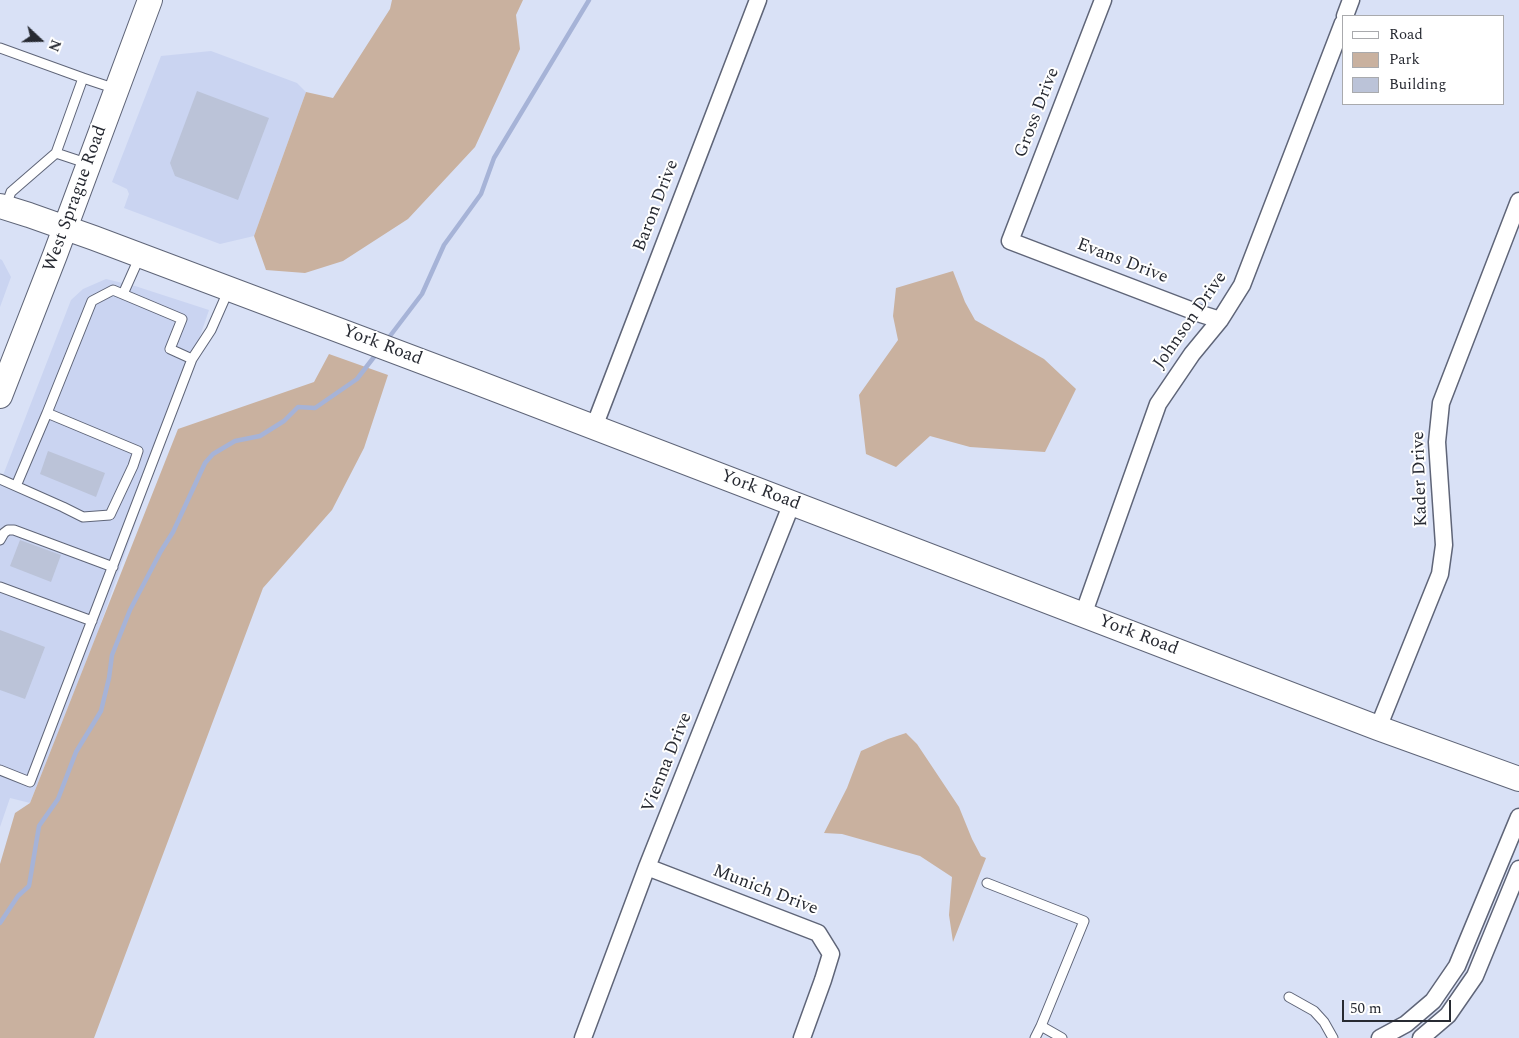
<!DOCTYPE html>
<style>
body{margin:0}
#map{position:relative;width:1519px;height:1038px;overflow:hidden;background:#d9e1f6;font-family:Spectral,serif}
canvas{display:block}
.legend{position:absolute;left:1342px;top:15px;width:162px;height:90px;box-sizing:border-box;background:#fff;border:1px solid #a9aaad;margin:0;padding:6px 9px;list-style:none;font-size:15px;color:#272a32}
.legend li{display:flex;align-items:center;gap:10px;height:25px}
.legend b{width:25px;border:1px solid #a9aaad}
.north{position:absolute;left:15px;top:15px;width:50px;height:50px;-webkit-text-stroke:4px #fff;paint-order:stroke;rotate:111deg;font-size:14px;font-weight:700;line-height:20px;text-align:center;color:#272a32}
.north::after{content:'';display:block;margin:auto;width:18px;height:22px;background:#272a32;clip-path:polygon(50% 0,100% 100%,50% 72%,0 100%)}
.scale{position:absolute;left:1342px;top:1000px;width:109px;height:22px;box-sizing:border-box;border:2px solid #272a32;border-top:0;padding-left:6px;font-size:15px;line-height:18px;white-space:nowrap;color:#272a32;-webkit-text-stroke:4px #fff;paint-order:stroke}
</style>
<div id="map">
<canvas width="1519" height="1038"></canvas>
<ul class="legend">
<li><b style="height:6px;background:#fff"></b>Road</li>
<li><b style="height:14px;background:#c9b19f"></b>Park</li>
<li><b style="height:14px;background:#bbc3d8"></b>Building</li>
</ul>
<div class="north">N</div>
<div class="scale">50 m</div>
</div>
<script>
const c = document.querySelector('canvas').getContext('2d');
c.lineJoin = 'round';
function fill(path, color) {
  c.fillStyle = color;
  c.fill(path, 'evenodd');
}
function poly(rows) {
  const path = new Path2D();
  for (const r of rows) {
    path.moveTo(r[0], r[1]);
    for (let i = 2; i < r.length; i += 2) path.lineTo(r[i], r[i + 1]);
  }
  return path;
}
function stroke(path, color, width, dash) {
  c.strokeStyle = color;
  c.lineWidth = width;
  c.lineCap = dash ? 'butt' : 'round';
  c.setLineDash(dash || []);
  c.stroke(path);
}
function write(font, color, halo, rows, align = 'center') {
  c.font = font + ' Spectral,serif';
  c.lineWidth = 4;
  c.setLineDash([]);
  c.textBaseline = 'middle';
  c.strokeStyle = halo;
  c.fillStyle = color;
  for (const [text, x, y, turn = 0] of rows) {
    c.save();
    c.translate(x, y);
    c.rotate((+turn || 0) * Math.PI / 180);
    c.textAlign = isNaN(turn) ? turn : align;
    if (halo) c.strokeText(text, 0, 0);
    c.fillText(text, 0, 0);
    c.restore();
  }
}
fill(poly([
 [211,51,297,83,306,92,254,236,220,244,124,208,129,194,127,189,112,182,161,56],
 [0,259,2,260,11,277,0,307],
 [106,279,135,286,209,310,99,629,30,803,10,798,0,827,0,483,71,300,83,289]
]), '#cad4f1');
fill(poly([
 [392,0,523,0,516,15,520,49,475,147,408,219,343,261,305,273,266,270,254,236,306,92,333,98,390,9],
 [953,271,965,302,975,320,1044,359,1076,389,1045,452,970,447,930,436,896,467,866,454,859,395,898,340,893,316,896,288],
 [329,354,388,375,364,448,332,510,263,588,94,1038,0,1038,0,864,15,813,30,803,178,429,314,382],
 [906,733,917,744,959,807,972,839,981,856,986,858,953,942,949,915,952,877,920,856,842,834,824,833,847,788,861,751,888,739]
]), '#c9b19f');
stroke(poly([
 [390,336,422,294,444,245,481,194,494,158,589,0],
 [0,923,18,896,29,886,39,826,58,799,76,752,101,711,109,678,112,655,130,610,161,551,173,532,205,463,213,454,235,441,260,436,284,421,298,407,315,408,357,379,374,357]
]), '#a6b3d7', 4.5);
fill(poly([
 [197,91,269,118,238,200,175,176,170,163],
 [48,451,105,473,96,497,40,474],
 [20,540,61,555,51,582,10,566],
 [0,630,45,647,25,699,0,690]
]), '#bbc3d8');
const lane = poly([
 [0,48,83,78],
 [56,153,89,164],
 [5,208,11,192,56,153,83,78,116,89],
 [123,294,140,256],
 [47,413,92,301,113,290,182,319,170,349,192,359],
 [0,479,63,507,83,517,110,515,133,466,138,451,47,413,16,486],
 [0,540,4,533,8,530,14,530,113,567],
 [0,587,92,621],
 [0,770,30,782,192,359,211,330,229,289],
 [987,883,1084,921,1041,1026],
 [1289,997,1314,1011,1324,1022,1333,1038],
 [1035,1038,1041,1026,1062,1038]
]);
const street = poly([
 [1103,0,1010,241,1201,314,1220,320],
 [1345,16,1351,0],
 [594,427,758,0],
 [1083,615,1158,404,1192,354,1220,320,1242,285,1343,23],
 [1378,728,1440,574,1444,545,1437,442,1441,403,1519,201],
 [647,867,818,933,831,954,823,980,802,1038],
 [583,1038,647,867,792,503],
 [1380,1038,1406,1024,1433,1001,1457,966,1519,817],
 [1421,1038,1448,1015,1475,976,1519,869]
]);
const secondary = poly([
 [0,206,29,215,94,238,471,380,1378,728,1519,779],
 [0,396,55,255,150,0]
]);
stroke(lane, '#5f6578', 11);
stroke(street, '#5f6578', 19);
stroke(secondary, '#5f6578', 26);
stroke(lane, '#fff', 9);
stroke(street, '#fff', 16);
stroke(secondary, '#fff', 24);
write('18px', '#272a32', '#fff', [
 ["Gross Drive",1038,113,-69],
 ["West Sprague Road",76,199,-70],
 ["Baron Drive",657,206,-69],
 ["Evans Drive",1122,262,21],
 ["Johnson Drive",1191,321,-55],
 ["York Road",382,346,21],
 ["Kader Drive",1421,479,-92],
 ["York Road",760,491,21],
 ["York Road",1138,636,21],
 ["Vienna Drive",668,763,-68],
 ["Munich Drive",765,891,21]
]);
</script>
